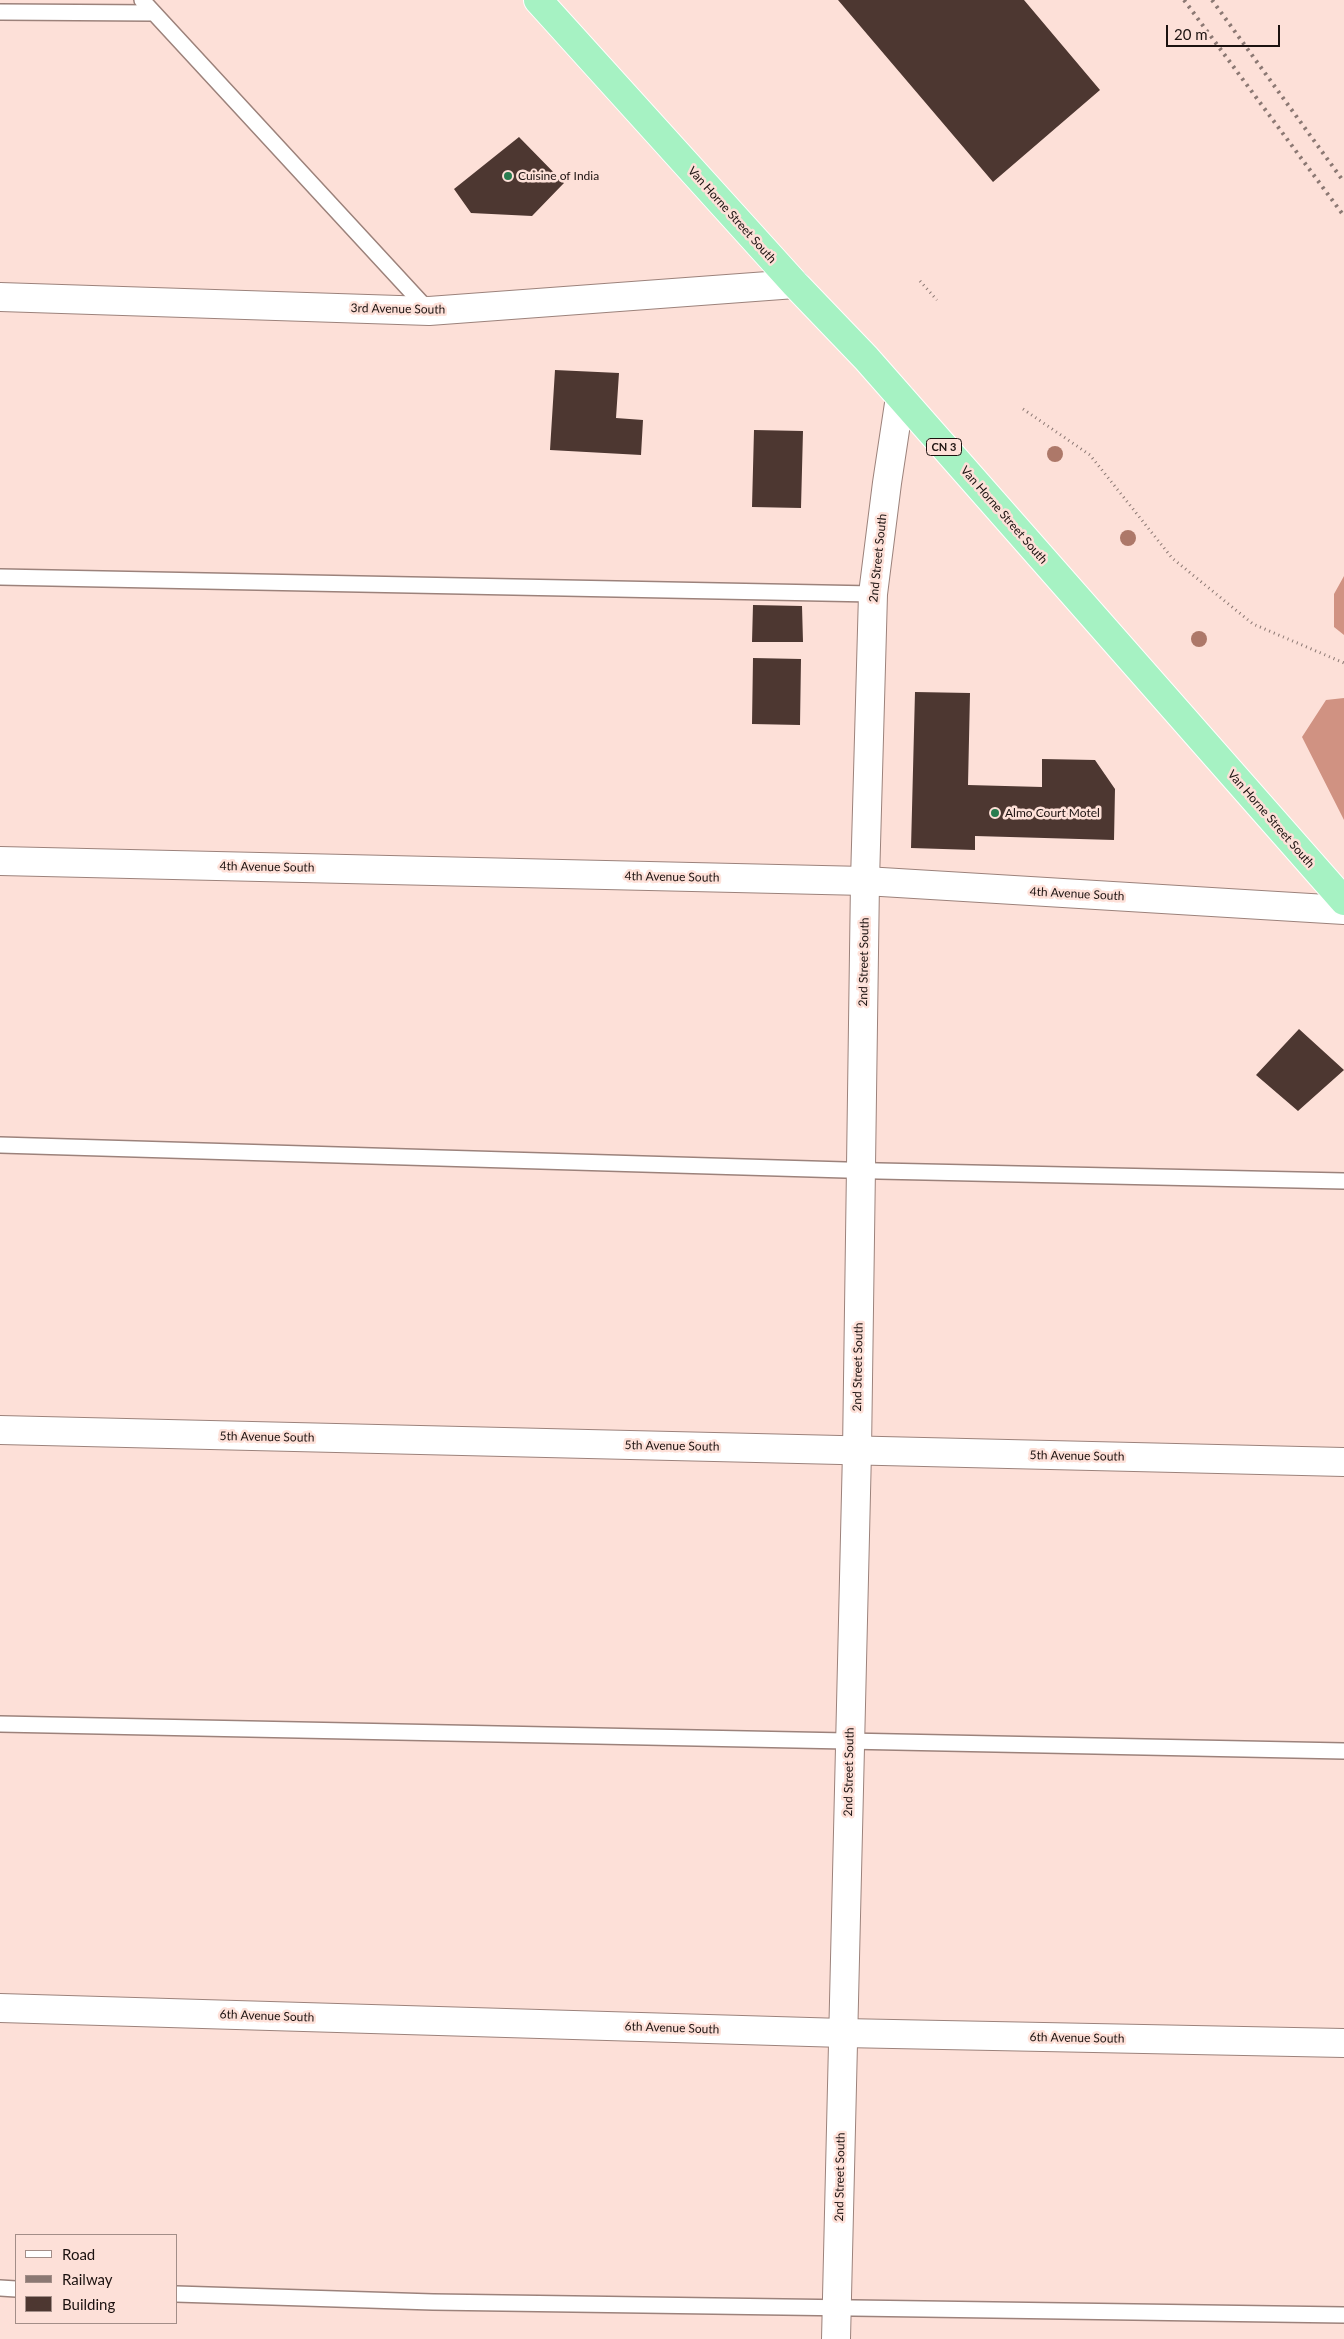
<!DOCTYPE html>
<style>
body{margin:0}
#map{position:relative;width:1344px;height:2339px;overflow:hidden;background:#fde0d8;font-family:Lato,sans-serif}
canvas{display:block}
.legend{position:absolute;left:15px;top:2234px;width:162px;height:90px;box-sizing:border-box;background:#fde0d8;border:1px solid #a38e88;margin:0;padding:6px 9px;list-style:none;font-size:15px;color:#1c1210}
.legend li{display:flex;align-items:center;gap:10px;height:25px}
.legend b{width:25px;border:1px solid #a38e88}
.scale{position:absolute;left:1166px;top:25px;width:114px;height:22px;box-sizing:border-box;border:2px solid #1c1210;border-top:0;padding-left:6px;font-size:15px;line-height:18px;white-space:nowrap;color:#1c1210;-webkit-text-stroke:4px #fde0d8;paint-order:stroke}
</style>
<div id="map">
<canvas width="1344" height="2339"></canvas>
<ul class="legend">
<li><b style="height:6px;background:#fff"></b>Road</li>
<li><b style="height:6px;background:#8b7873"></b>Railway</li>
<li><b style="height:14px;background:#4d3731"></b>Building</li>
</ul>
<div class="scale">20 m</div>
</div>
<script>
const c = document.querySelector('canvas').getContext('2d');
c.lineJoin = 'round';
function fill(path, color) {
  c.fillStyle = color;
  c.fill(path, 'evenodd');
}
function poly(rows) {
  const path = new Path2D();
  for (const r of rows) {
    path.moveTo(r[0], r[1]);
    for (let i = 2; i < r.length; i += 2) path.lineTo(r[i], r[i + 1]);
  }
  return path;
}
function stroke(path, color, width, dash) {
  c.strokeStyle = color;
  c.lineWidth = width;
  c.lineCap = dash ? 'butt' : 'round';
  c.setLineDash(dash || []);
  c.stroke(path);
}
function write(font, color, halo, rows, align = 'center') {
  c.font = font + ' Lato,sans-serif';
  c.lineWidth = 5;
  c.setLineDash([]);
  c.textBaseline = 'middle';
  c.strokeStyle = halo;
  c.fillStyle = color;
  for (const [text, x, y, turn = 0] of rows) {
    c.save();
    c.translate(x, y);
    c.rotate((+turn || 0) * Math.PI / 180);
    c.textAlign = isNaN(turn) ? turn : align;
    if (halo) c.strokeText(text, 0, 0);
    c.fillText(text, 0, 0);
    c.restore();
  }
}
fill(poly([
 [1344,576,1344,635,1334,627,1334,594],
 [1344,698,1344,820,1302,737,1326,700]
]), '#d09282');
fill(poly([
 [838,0,1024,0,1100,90,993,182],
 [519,137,564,183,532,216,471,213,454,189],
 [555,370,619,373,616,418,643,420,641,455,550,450],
 [754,430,803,431,801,508,752,507],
 [753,605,802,606,803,642,752,642],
 [753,658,801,659,800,725,752,724],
 [915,692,970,693,968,785,1042,787,1042,759,1095,760,1115,789,1114,840,975,836,975,850,911,848],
 [1299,1029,1344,1070,1298,1111,1256,1075]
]), '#4d3731');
const service = poly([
 [142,0,429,311],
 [0,12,154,13],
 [0,577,873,594],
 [0,1145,879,1171,1344,1181],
 [0,1724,1344,1751],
 [0,2288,16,2289],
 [176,2294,433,2302,1344,2315]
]);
const minor = poly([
 [0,297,429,311,795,284],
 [0,861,865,881,1344,910],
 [0,1430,1344,1462],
 [0,2008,843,2033,1344,2043]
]);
const secondary = poly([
 [836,2339,857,1451,865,881,873,594,887,483,900,397]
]);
const trunk = poly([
 [538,0,795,284,866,358,1344,901]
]);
stroke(service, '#9c827b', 18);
stroke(minor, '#9c827b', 30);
stroke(secondary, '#9c827b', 30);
stroke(trunk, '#fff', 30);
stroke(poly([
 [920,281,937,300],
 [1023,409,1090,455,1172,558,1253,624,1344,663]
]), '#8b7873', 3, [1, 4]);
stroke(service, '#fff', 15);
stroke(minor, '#fff', 28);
stroke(secondary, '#fff', 28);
stroke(trunk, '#a6f2c3', 28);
stroke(poly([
 [1184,0,1344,216],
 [1212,0,1344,182]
]), '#8b7873', 4, [2.5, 5]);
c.fillStyle = '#ad7869';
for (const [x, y] of [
 [1055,454],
 [1128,538],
 [1199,639]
]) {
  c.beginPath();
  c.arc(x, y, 8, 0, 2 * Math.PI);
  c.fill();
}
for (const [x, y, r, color] of [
 [508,176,5,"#287c4f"],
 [995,813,5,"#287c4f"]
]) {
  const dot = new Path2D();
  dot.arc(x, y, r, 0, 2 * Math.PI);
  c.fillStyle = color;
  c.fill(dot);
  stroke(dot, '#fde0d8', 2);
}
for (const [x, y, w] of [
 [944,447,35]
]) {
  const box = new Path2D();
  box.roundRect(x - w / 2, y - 8.5, w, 17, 4);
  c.fillStyle = '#fde0d8';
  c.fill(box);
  stroke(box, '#1c1210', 1);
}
write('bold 11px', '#1c1210', null, [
 ["CN 3",944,447]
]);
write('12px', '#1c1210', '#fde0d8', [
 ["Cuisine of India",518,176],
 ["Almo Court Motel",1005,813]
], 'left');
write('12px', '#1c1210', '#fde0d8', [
 ["Van Horne Street South",732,215,48],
 ["3rd Avenue South",398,309,1],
 ["Van Horne Street South",1004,515,49],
 ["2nd Street South",878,558,-84],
 ["Van Horne Street South",1271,819,49],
 ["4th Avenue South",267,867,1],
 ["4th Avenue South",672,877,1],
 ["4th Avenue South",1077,894,3],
 ["2nd Street South",864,962,-89],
 ["2nd Street South",858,1367,-89],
 ["5th Avenue South",267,1437,1],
 ["5th Avenue South",672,1446,1],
 ["5th Avenue South",1077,1456,1],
 ["2nd Street South",849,1772,-89],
 ["6th Avenue South",267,2016,2],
 ["6th Avenue South",672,2028,2],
 ["6th Avenue South",1077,2038,1],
 ["2nd Street South",840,2177,-89]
]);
</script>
